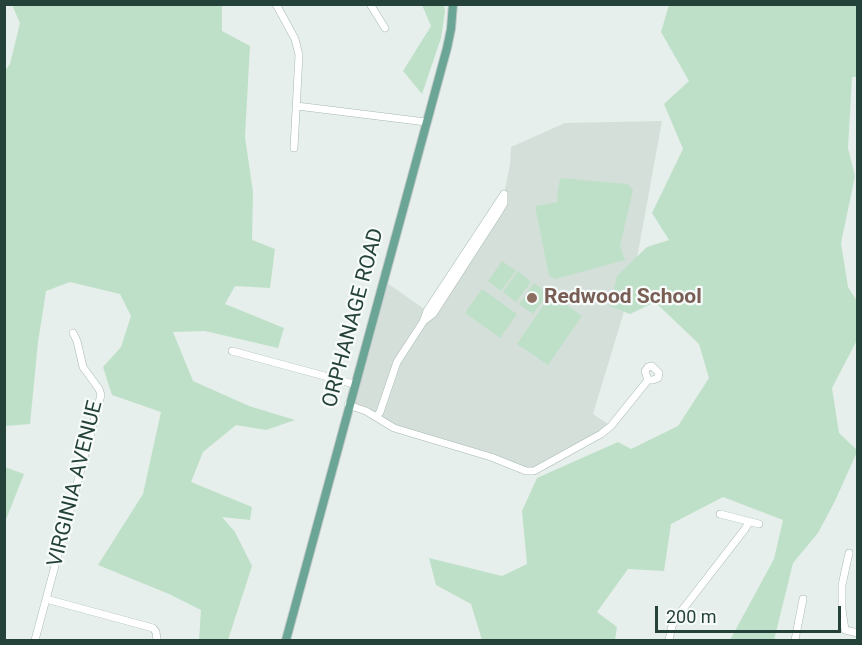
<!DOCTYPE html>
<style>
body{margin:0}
#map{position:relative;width:862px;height:645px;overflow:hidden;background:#e6efeb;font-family:Roboto,sans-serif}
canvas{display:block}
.frame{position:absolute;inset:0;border:6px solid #24423a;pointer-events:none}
.scale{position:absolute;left:655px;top:606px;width:186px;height:27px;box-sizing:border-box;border:3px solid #24423a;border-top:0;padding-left:8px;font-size:18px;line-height:21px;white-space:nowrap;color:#24423a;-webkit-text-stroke:4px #f7fbf9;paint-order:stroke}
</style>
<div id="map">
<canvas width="862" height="645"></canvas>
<div class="frame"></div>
<div class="scale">200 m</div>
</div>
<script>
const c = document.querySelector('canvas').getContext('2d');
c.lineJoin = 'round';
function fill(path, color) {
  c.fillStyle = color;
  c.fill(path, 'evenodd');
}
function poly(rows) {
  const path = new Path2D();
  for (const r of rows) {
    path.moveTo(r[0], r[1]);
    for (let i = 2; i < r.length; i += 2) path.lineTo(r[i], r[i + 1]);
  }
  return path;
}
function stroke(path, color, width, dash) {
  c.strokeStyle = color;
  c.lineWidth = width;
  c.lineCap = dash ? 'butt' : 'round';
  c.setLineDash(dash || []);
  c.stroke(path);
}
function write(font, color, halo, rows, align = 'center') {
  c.font = font + ' Roboto,sans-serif';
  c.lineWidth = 4.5;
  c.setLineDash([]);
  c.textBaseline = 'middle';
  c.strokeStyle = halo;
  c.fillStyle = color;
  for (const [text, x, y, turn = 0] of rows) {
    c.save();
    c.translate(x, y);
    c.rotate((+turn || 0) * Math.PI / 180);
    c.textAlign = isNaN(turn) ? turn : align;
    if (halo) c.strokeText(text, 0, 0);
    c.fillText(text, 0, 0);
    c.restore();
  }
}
fill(poly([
 [662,121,632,285,593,414,611,426,534,471,394,428,348,405,383,280,427,311,504,194,510,164,511,147,565,123]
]), '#d4dfda');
fill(poly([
 [12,5,222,5,222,31,250,46,245,137,253,192,252,240,275,249,270,288,235,286,225,304,284,328,278,348,205,331,173,332,193,381,249,406,295,420,266,430,236,425,203,452,191,482,252,507,250,520,222,517,235,532,252,566,228,640,199,640,201,610,169,594,98,565,143,494,161,412,112,395,103,367,121,347,131,316,120,294,70,282,46,291,38,342,30,424,5,426,4,72,10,64,20,23],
 [422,5,444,5,445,11,441,38,422,94,403,71,431,26],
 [669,5,857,5,857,77,852,77,848,148,855,176,841,243,848,287,857,301,857,340,832,388,839,433,857,450,857,452,835,501,818,533,793,563,774,640,730,640,774,559,783,520,723,497,671,524,664,571,628,569,597,612,617,627,615,640,482,640,471,604,436,585,429,558,502,576,527,564,522,511,537,478,618,442,631,449,678,426,709,378,699,344,655,302,630,314,610,306,617,276,647,247,669,240,652,213,683,149,664,104,689,81,661,32],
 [560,178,628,184,633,190,620,246,625,260,555,279,549,276,535,206,558,202,557,196],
 [502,261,516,271,501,291,488,281],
 [518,271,531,282,516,302,503,292],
 [534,283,548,293,533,314,519,304],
 [482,289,517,314,500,338,465,313],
 [551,294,582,316,548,365,517,344],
 [5,467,24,474,5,522,4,467]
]), '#bfe0c8');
const minor = poly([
 [276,4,295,39,299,55,294,148],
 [370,4,385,28],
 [297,106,426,122],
 [425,320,433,314,500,210,504,203,504,194],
 [232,351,354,384],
 [348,405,366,411,394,428,491,457,526,471,534,471,601,434,611,426,648,380,653,380,658,378,659,373,652,366,648,367,645,371,648,380],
 [376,417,380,412,397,362,423,322,427,311,504,194],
 [720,514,759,524],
 [849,553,842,585,842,609,845,630,858,633],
 [46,599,153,628,156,632,157,640],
 [35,640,101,395,99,389,83,367,77,341,73,333],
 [669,640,672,626,676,618,745,529,749,522],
 [795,640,803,599]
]);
const major = poly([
 [286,640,447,48,451,29,453,4]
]);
stroke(minor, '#a8b8b2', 8);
stroke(major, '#c2cac8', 10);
stroke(minor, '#fff', 7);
stroke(major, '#6aa596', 8);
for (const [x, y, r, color] of [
 [532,298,6,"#8d6e63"]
]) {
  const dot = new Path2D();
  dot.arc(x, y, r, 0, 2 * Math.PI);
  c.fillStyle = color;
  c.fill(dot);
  stroke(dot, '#f7fbf9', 2);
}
write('bold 21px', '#785e54', '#f7fbf9', [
 ["Redwood School",544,298]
], 'left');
write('21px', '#24423a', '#f7fbf9', [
 ["ORPHANAGE ROAD",354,318,-75],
 ["VIRGINIA AVENUE",76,484,-76]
]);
</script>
